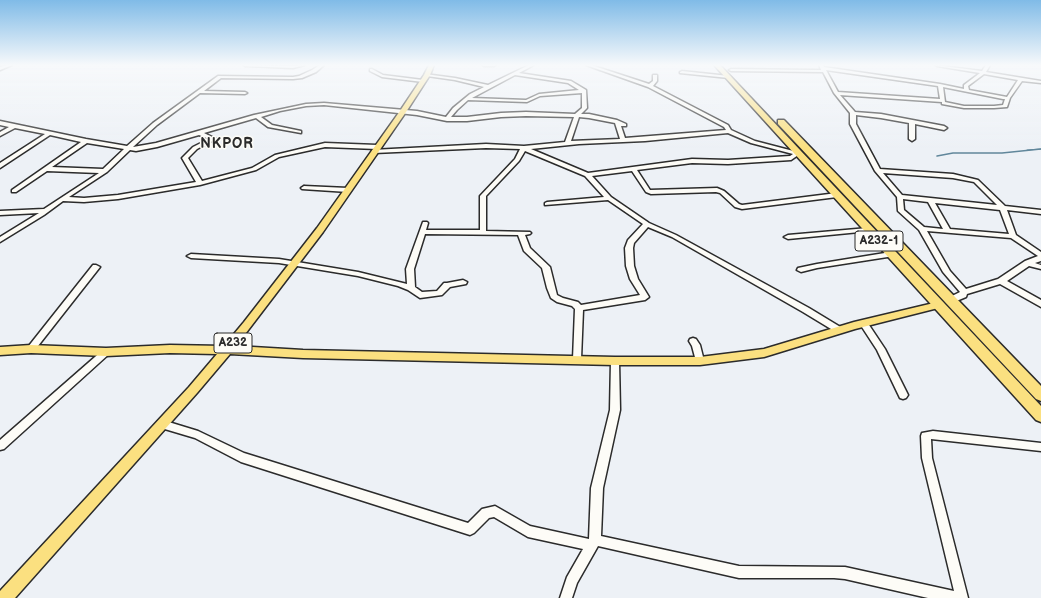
<!DOCTYPE html>
<style>
body{margin:0}
canvas{display:block;background:#edf1f6}
</style>
<canvas width="1041" height="598"></canvas>
<script>
const c = document.querySelector('canvas').getContext('2d');
c.lineJoin = 'round';
function poly(rows) {
  const path = new Path2D();
  for (const r of rows) {
    path.moveTo(r[0], r[1]);
    for (let i = 2; i < r.length; i += 2) path.lineTo(r[i], r[i + 1]);
  }
  return path;
}
function stroke(path, color, width, dash) {
  c.strokeStyle = color;
  c.lineWidth = width;
  c.lineCap = dash ? 'butt' : 'round';
  c.setLineDash(dash || []);
  c.stroke(path);
}
function fill(path, color) {
  c.fillStyle = color;
  c.fill(path, 'evenodd');
}
function write(font, color, halo, rows, align = 'center') {
  c.font = font + ' "Balsamiq Sans",sans-serif';
  c.lineWidth = 3;
  c.setLineDash([]);
  c.textBaseline = 'middle';
  c.strokeStyle = halo;
  c.fillStyle = color;
  for (const [text, x, y, turn = 0] of rows) {
    c.save();
    c.translate(x, y);
    c.rotate((+turn || 0) * Math.PI / 180);
    c.textAlign = isNaN(turn) ? turn : align;
    if (halo) c.strokeText(text, 0, 0);
    c.fillText(text, 0, 0);
    c.restore();
  }
}
stroke(poly([
 [1027,150,1041,149]
]), '#61879b', 1);
stroke(poly([
 [937,156,953,153,1002,153,1041,149]
]), '#61879b', 1.5);
const minor = poly([
 [7,65,12,65,0,70,0,67,7,65],
 [243,65,293,66,305,65,293,68,245,66,243,65],
 [320,65,324,65,316,72,302,78,293,79,221,78,204,91,245,92,247,93,245,94,200,93,157,125,133,147,156,143,254,115,306,104,324,103,417,111,446,117,453,108,470,94,484,87,455,80,427,76,425,76,425,74,455,78,488,85,529,65,534,65,519,73,571,81,586,90,587,108,581,114,589,114,617,120,626,124,626,126,621,126,625,138,726,130,724,127,648,87,586,65,591,65,649,84,653,81,653,75,657,75,657,81,653,86,728,125,731,130,755,141,801,153,791,160,728,164,692,163,637,170,650,190,717,188,724,191,739,204,742,205,837,193,840,195,837,197,742,209,735,207,720,193,716,192,651,194,646,192,632,171,592,176,611,197,649,223,676,235,809,308,842,328,843,330,842,332,836,332,803,312,672,237,648,227,634,243,633,248,634,266,638,279,649,297,645,300,583,310,581,359,580,361,577,362,574,361,573,359,575,309,572,306,557,302,551,298,547,288,542,268,524,251,518,235,425,234,414,269,415,287,422,292,437,291,444,283,447,283,463,280,467,282,466,284,450,287,442,295,420,298,408,290,398,286,358,276,279,263,191,258,187,256,191,254,279,259,358,272,407,284,406,269,423,222,427,222,428,223,426,230,480,230,480,196,515,159,520,149,486,148,374,153,372,152,372,150,486,144,524,146,565,142,574,117,526,116,501,117,467,121,447,121,417,115,324,105,306,106,280,111,261,117,272,125,301,131,301,133,268,127,256,118,204,133,216,139,197,149,188,158,202,181,252,168,275,155,325,143,377,145,380,147,377,149,325,147,279,157,256,170,200,185,118,199,84,202,63,201,44,215,0,242,0,237,39,213,0,215,0,211,44,209,99,173,47,171,16,192,12,192,12,190,81,142,50,135,0,168,0,163,45,134,15,128,0,136,0,132,9,127,0,125,0,121,86,139,127,146,153,123,218,76,293,77,299,76,312,70,320,65],
 [515,75,568,83,579,90,539,94,526,100,472,98,515,75],
 [582,93,582,108,575,114,526,112,501,113,467,117,451,117,457,110,468,100,527,102,540,96,582,93],
 [579,117,589,118,615,123,620,139,571,141,579,117],
 [728,133,751,143,793,154,790,156,728,160,692,159,588,173,531,149,579,144,645,141,728,133],
 [199,135,209,139,193,147,182,158,196,182,118,195,84,198,69,197,107,172,130,150,136,151,157,147,199,135],
 [87,143,124,149,103,169,52,167,87,143],
 [525,151,585,176,604,197,547,202,545,203,545,205,608,200,643,224,628,240,625,248,626,266,630,279,640,295,581,305,578,302,563,298,557,295,550,267,530,248,525,235,530,234,531,233,530,232,486,231,486,196,519,161,525,151],
 [482,65,496,65,494,66,484,66,482,65],
 [819,65,823,65,824,67,940,84,964,89,964,85,980,73,937,66,935,65,982,71,986,65,990,65,986,72,1041,81,1041,83,1022,81,1010,98,1007,107,994,108,964,108,942,104,942,102,840,95,855,112,881,114,944,126,947,128,944,130,915,124,915,139,912,141,909,139,909,123,881,118,856,115,856,124,880,169,953,174,978,180,1005,206,1041,210,1041,214,1007,210,1016,235,1041,252,1041,261,1035,263,1041,265,1041,269,1029,266,1007,281,1041,300,1041,307,1000,284,967,294,966,297,954,302,948,302,947,300,948,298,960,292,943,272,919,230,898,211,897,197,875,171,850,124,850,113,834,93,823,72,731,71,729,70,731,69,821,70,819,65],
 [826,70,938,86,940,99,838,92,826,70],
 [984,74,1018,80,1007,97,969,90,968,86,984,74],
 [943,87,1003,99,1005,99,1003,105,994,106,964,106,945,102,943,87],
 [883,173,953,178,974,182,997,205,902,195,883,173],
 [903,199,928,202,943,229,924,227,904,210,903,199],
 [935,203,1000,210,1009,234,950,229,935,203],
 [927,231,1011,238,1038,256,1025,261,998,279,966,289,950,271,927,231],
 [372,69,383,75,423,80,425,81,423,82,382,77,370,71,370,69,372,69],
 [682,71,729,76,731,77,729,78,680,73,680,72,682,71],
 [304,186,348,188,351,190,348,192,302,189,301,188,304,186],
 [868,228,870,229,871,230,870,231,788,239,784,237,788,235,868,228],
 [891,252,895,254,894,256,817,268,801,272,797,270,798,268,817,264,891,252],
 [93,265,96,265,100,267,34,351,28,351,27,349,28,347,93,265],
 [864,321,867,322,885,349,908,395,906,398,903,399,900,398,877,350,860,324,864,321],
 [693,338,696,339,700,345,704,361,703,363,697,363,696,361,692,346,689,341,690,339,693,338],
 [106,349,109,350,110,352,109,354,4,449,0,450,0,440,103,350,106,349],
 [615,358,618,359,619,361,620,410,603,488,601,536,739,566,845,567,954,591,922,458,921,436,922,433,933,431,1041,443,1041,451,931,439,932,458,968,598,928,598,845,579,834,578,739,578,598,546,577,583,572,598,560,598,567,577,583,549,528,537,494,517,489,518,474,533,470,535,241,462,195,438,158,427,157,424,158,421,162,420,198,431,244,453,468,523,482,509,495,506,530,526,589,539,591,488,610,410,611,361,612,359,615,358]
]);
const major = poly([
 [429,65,434,65,430,75,406,112,323,232,236,346,303,350,615,357,700,357,764,349,854,322,938,302,943,305,942,307,855,329,764,357,700,365,615,365,303,358,230,354,197,393,15,598,0,598,0,591,189,387,217,354,170,353,106,356,31,353,0,355,0,347,31,345,106,348,170,345,224,346,244,322,317,228,400,111,424,75,429,65]
]);
const highway = poly([
 [714,65,720,65,1041,406,1041,422,1036,420,714,65],
 [778,120,784,120,1041,386,1041,401,1036,399,778,124,778,120]
]);
stroke(minor, '#2b2b2b', 3);
stroke(major, '#2b2b2b', 3);
stroke(highway, '#2b2b2b', 3);
fill(minor, '#fdfcf7');
fill(major, '#fbe080');
fill(highway, '#fbe080');
const sky = c.createLinearGradient(0, 0, 0, 148);
sky.addColorStop(0, '#80bbe7');
sky.addColorStop(0.44, '#f7f9fb');
sky.addColorStop(1, '#f7f9fb00');
c.fillStyle = sky;
c.fillRect(0, 0, 1041, 148);
for (const [x, y, w] of [
 [879,241,48],
 [233,343,38]
]) {
  const box = new Path2D();
  box.roundRect(x - w / 2, y - 10, w, 20, 3);
  c.fillStyle = '#fdfcf7';
  c.fill(box);
  stroke(box, '#2b2b2b', 1);
}
write('bold 12px', '#2b2b2b', null, [
 ["A232-1",879,241],
 ["A232",233,343]
]);
c.letterSpacing = '1px';
write('bold 14px', '#2b2b2b', '#fdfcf7', [
 ["NKPOR",227,144]
]);
c.letterSpacing = '0px';
</script>
